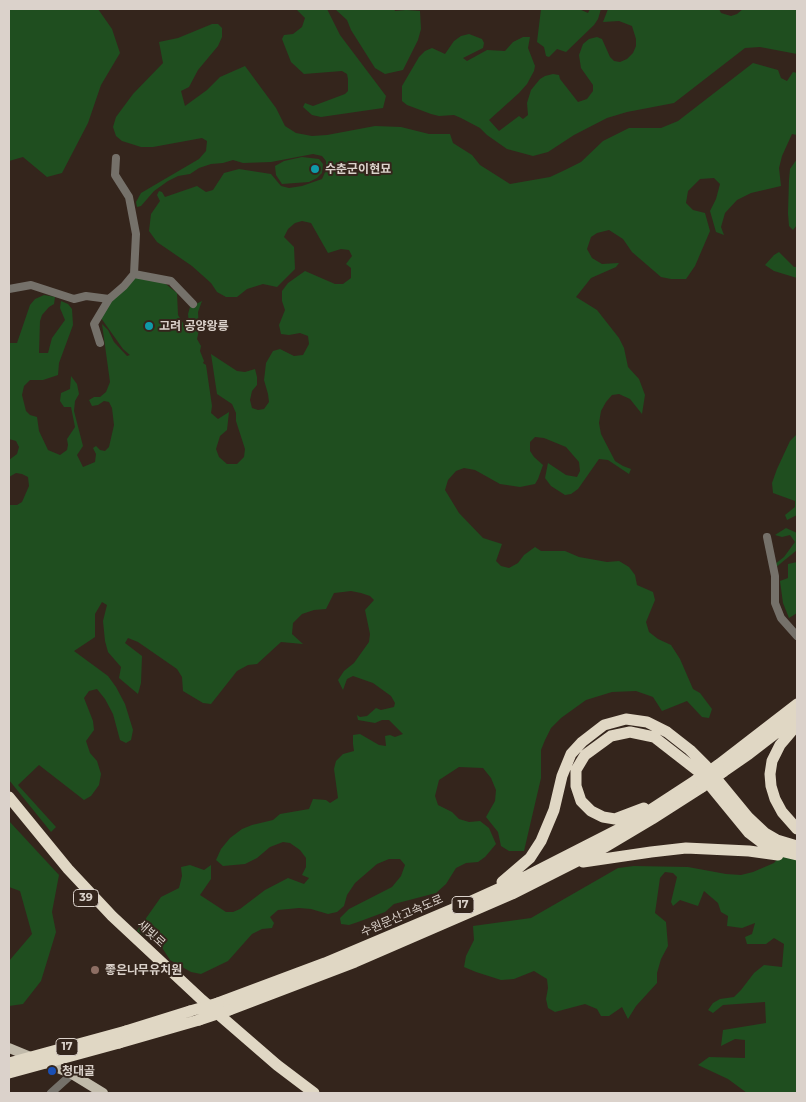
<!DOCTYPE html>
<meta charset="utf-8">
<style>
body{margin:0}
#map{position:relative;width:806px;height:1102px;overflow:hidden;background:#34251c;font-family:Montserrat,sans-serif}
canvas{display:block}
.frame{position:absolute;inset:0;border:10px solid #dbd2cb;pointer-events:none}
</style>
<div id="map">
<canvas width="806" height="1102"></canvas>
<div class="frame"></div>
</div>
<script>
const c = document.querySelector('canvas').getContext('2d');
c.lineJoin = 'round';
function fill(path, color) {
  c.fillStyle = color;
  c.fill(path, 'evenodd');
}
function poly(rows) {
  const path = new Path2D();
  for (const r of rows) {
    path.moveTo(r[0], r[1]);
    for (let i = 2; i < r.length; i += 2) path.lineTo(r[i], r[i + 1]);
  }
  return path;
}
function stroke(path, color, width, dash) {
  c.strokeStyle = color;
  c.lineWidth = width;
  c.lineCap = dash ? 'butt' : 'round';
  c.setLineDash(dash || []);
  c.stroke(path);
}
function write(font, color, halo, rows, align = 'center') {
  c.font = font + ' Montserrat,"Noto Sans KR",sans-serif';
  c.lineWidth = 4;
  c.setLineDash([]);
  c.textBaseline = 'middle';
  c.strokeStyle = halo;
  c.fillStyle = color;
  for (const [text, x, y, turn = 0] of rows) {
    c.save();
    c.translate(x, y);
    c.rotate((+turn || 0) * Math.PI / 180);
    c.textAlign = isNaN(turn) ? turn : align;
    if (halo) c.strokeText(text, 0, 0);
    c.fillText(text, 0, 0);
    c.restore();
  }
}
fill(poly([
 [9,9,98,9,112,29,120,53,101,85,88,123,62,173,47,177,23,157,9,161],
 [296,9,327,9,340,35,386,96,383,108,321,117,312,115,303,107,305,103,313,106,345,94,348,91,348,79,347,74,342,71,304,74,291,62,282,39,284,35,293,34,302,27,305,18],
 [335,9,394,9,395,11,406,10,420,11,421,29,418,40,403,70,385,74,375,68,351,30,347,20],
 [541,9,579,9,588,13,590,9,601,9,598,19,594,25,566,52,557,49,549,57,546,56,544,47,537,42],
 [608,9,719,9,721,13,731,16,737,14,743,9,797,9,797,54,760,47,745,48,674,103,627,112,607,118,574,135,548,152,533,156,507,149,487,135,480,128,461,118,454,115,439,116,431,114,407,105,402,101,402,86,419,57,425,51,432,48,445,54,454,41,461,36,469,34,482,39,484,43,483,48,463,58,467,61,487,50,505,51,513,42,523,37,530,37,528,48,535,66,534,71,527,84,519,93,489,120,499,131,519,116,523,119,528,115,527,103,531,90,540,79,545,76,553,74,559,75,560,79,578,102,587,99,593,91,593,85,581,68,579,55,583,44,589,39,597,37,602,39,610,57,614,61,620,62,627,59,633,53,636,46,636,39,632,26,619,21,603,22],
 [212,24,218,24,222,28,222,37,218,46,198,70,189,87,181,91,185,106,207,90,220,77,245,66,276,108,285,126,296,133,312,136,327,135,375,126,401,127,429,134,450,134,453,143,472,155,480,165,510,184,550,177,565,170,581,162,603,141,629,128,661,128,678,121,753,63,778,70,781,78,787,81,793,72,797,73,797,135,792,134,782,156,779,168,781,186,751,193,737,200,725,213,721,227,724,235,716,232,710,211,716,199,720,184,714,178,700,179,688,191,686,203,693,210,705,213,710,231,695,266,686,279,671,279,661,277,632,252,623,239,609,230,597,233,591,237,587,249,592,258,602,264,619,263,616,267,591,278,576,297,597,310,619,338,624,348,628,367,639,379,645,395,642,414,630,399,619,394,612,395,606,402,601,411,599,423,601,434,615,461,623,466,631,469,629,474,608,460,599,459,578,489,571,494,565,495,551,486,545,478,548,463,566,475,577,477,580,471,579,462,566,447,544,438,535,437,530,442,530,451,534,457,543,465,538,479,535,484,520,487,500,484,475,470,464,468,456,471,448,480,445,490,459,513,483,538,502,544,496,561,501,566,509,568,518,563,524,555,535,547,541,551,565,551,579,557,607,562,619,561,629,567,635,575,637,585,653,592,655,600,646,622,649,632,658,639,671,645,680,659,693,689,700,693,712,709,709,718,702,717,687,701,662,711,653,697,636,691,612,692,586,700,561,718,551,728,545,740,541,750,541,778,524,851,509,851,501,846,498,832,486,817,495,801,496,790,491,778,483,768,459,767,439,780,435,796,438,805,452,812,459,819,469,822,480,821,489,828,496,844,485,857,478,862,466,863,456,868,446,884,436,893,394,904,385,912,358,922,349,925,341,924,340,918,349,909,392,887,401,876,405,865,400,859,389,859,377,864,355,883,347,895,344,906,337,912,328,914,311,909,299,908,278,910,270,917,274,923,272,928,262,929,252,934,228,961,201,974,191,972,170,960,161,946,137,931,161,897,179,888,182,876,181,867,190,865,204,870,211,865,211,879,200,895,226,912,233,912,240,909,265,890,288,878,304,884,309,878,302,875,306,867,306,858,300,850,290,843,283,842,270,847,257,858,245,864,223,866,216,860,221,849,230,838,242,829,252,825,273,820,280,814,309,809,313,799,326,800,330,803,338,798,334,769,336,761,343,754,354,751,353,744,353,735,360,734,379,745,386,746,385,736,390,735,395,737,403,734,389,720,382,720,375,723,358,720,357,715,360,717,367,716,376,708,381,710,394,707,395,703,391,696,373,683,353,676,347,679,343,690,338,680,344,671,354,663,369,642,370,634,365,610,374,600,370,596,361,593,351,591,343,592,334,593,326,609,314,610,302,614,293,623,292,634,303,644,281,642,257,664,248,665,237,671,211,704,203,703,183,691,182,677,177,669,138,642,128,638,125,643,142,656,141,683,138,694,119,678,121,667,108,652,105,641,103,621,107,605,102,602,95,614,95,637,74,651,108,676,116,687,125,704,133,730,131,740,126,743,120,740,113,714,105,699,97,689,89,691,84,698,93,721,94,730,86,741,90,753,97,761,101,774,99,785,91,796,84,800,39,765,18,785,56,827,51,832,9,780,9,505,17,505,22,502,29,486,28,477,22,474,16,473,9,477,9,460,17,454,19,447,16,441,9,439,9,343,17,343,30,305,35,299,44,295,50,296,55,297,54,304,49,307,42,315,40,321,39,353,48,353,52,338,65,320,60,308,61,301,68,304,72,309,73,325,59,363,58,375,43,380,30,380,24,386,22,395,26,411,30,415,37,417,39,431,48,450,60,455,67,450,68,445,67,439,75,427,71,407,64,407,60,401,61,393,70,389,71,376,77,384,79,394,75,401,74,411,83,446,77,455,83,467,95,462,96,454,93,448,96,446,100,450,105,451,109,447,114,425,112,408,109,402,104,401,98,405,92,406,89,400,94,397,100,397,106,392,110,382,102,324,108,330,114,342,127,356,130,355,123,349,101,318,115,295,133,277,162,281,177,293,178,315,190,334,188,314,190,307,202,301,198,312,199,330,197,339,201,346,200,351,204,361,203,363,206,365,212,406,211,413,218,419,229,412,227,430,220,436,216,449,219,457,227,464,237,464,244,457,245,449,236,421,236,413,232,404,217,394,211,354,237,371,245,372,255,369,257,377,257,385,252,391,250,400,252,408,258,410,264,409,269,402,268,394,264,380,265,372,266,363,273,351,280,349,294,356,303,355,309,344,308,336,300,333,289,335,281,334,279,325,285,310,282,301,282,291,288,283,305,271,335,284,343,284,351,278,351,268,346,264,352,256,349,250,341,249,328,253,311,223,302,221,295,223,288,229,284,237,294,247,295,269,277,287,263,284,247,289,237,297,226,297,217,292,211,283,192,266,157,242,149,231,151,214,160,201,157,195,159,191,162,192,165,197,197,186,206,192,213,190,224,173,239,169,271,174,281,186,289,188,302,186,322,179,326,170,326,161,322,156,313,154,271,162,243,163,233,160,223,163,211,164,199,168,190,174,178,176,168,181,154,191,141,206,137,207,136,202,141,193,199,159,206,151,207,141,202,138,153,147,141,147,122,141,116,136,113,127,116,117,133,94,163,63,159,42,178,38],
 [302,157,319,159,323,164,322,173,317,178,309,182,282,184,276,175,275,166,284,161],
 [797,159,797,225,793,230,789,226,788,213,789,180,790,169],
 [779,252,794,267,797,267,797,278,774,271,765,265,774,255],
 [797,434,797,515,787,520,785,515,795,507,795,501,773,493,772,483,777,469,790,441],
 [786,528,797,533,797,550,775,568,775,564,784,557,795,542,790,535,782,537,775,535],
 [797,562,797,613,789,618,783,603,780,581,788,578,788,564],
 [9,821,59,875,52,912,56,932,41,981,23,1004,9,1006,9,961,32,934,20,891,9,887],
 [787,848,797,851,797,1093,747,1093,728,1079,698,1065,709,1057,745,1058,745,1040,735,1039,721,1046,723,1030,766,1023,765,1002,723,1005,713,1013,708,1010,713,1003,720,999,734,997,741,990,754,973,764,965,782,967,784,944,774,938,766,944,747,944,745,937,752,934,755,923,742,928,727,926,728,916,721,912,718,903,704,891,698,906,680,900,673,906,671,902,677,877,673,873,665,872,660,878,655,913,666,922,668,946,661,959,657,973,657,983,636,1006,628,1019,622,1007,609,1016,601,1016,597,1009,585,1004,555,1012,548,1008,546,999,548,988,547,979,534,971,514,979,501,980,476,972,464,967,466,956,474,940,473,926,531,918,618,868,634,866,688,867,726,874,741,875,753,872,774,863]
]), '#1f4e1f');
stroke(poly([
 [134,274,171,281,193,304],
 [9,289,31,285,74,299,86,296,109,299,124,286,134,274,136,234,129,197,115,175,116,158],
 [100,343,94,324,109,299],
 [767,537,775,576,775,603,781,618,797,636],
 [51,1093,72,1074]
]), '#75716a', 8);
stroke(poly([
 [9,1048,72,1074,103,1093]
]), '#c1baaa', 10);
stroke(poly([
 [797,725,780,745,772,761,770,774,771,786,775,799,782,812,797,829],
 [718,765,797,704],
 [723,772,749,754,797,717],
 [9,797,68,869,112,916,202,1000,277,1065,314,1093],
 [644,808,615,819,603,817,591,811,581,801,576,786,576,770,585,755,611,736,630,732,654,737,699,772,749,833,766,846,776,850,797,855],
 [583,862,651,852,686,848,749,851,778,855],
 [502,882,530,858,541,841,554,810,562,776,571,754,582,742,604,725,626,719,647,722,667,732,690,750,706,766,748,817,765,833,777,840,797,846],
 [218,1003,325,963,467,903,529,875,627,825,696,780],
 [229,1010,355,962,512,894,605,847,652,819,702,787],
 [126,1031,190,1011],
 [119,1043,199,1020]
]), '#e0d7c4', 11);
stroke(poly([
 [696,780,718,765],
 [702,787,723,772],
 [190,1011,218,1003],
 [199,1020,229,1010],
 [9,1063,126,1031],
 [9,1073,119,1043]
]), '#e0d7c4', 11);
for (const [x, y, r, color] of [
 [315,169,5,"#0f9aa8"],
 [149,326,5,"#0f9aa8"],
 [95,970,5,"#8d6e63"],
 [52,1071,5,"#1a4fb4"]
]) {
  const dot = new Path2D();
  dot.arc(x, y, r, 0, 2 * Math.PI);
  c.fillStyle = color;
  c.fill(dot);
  stroke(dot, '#34251c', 2);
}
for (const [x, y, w] of [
 [86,898,25],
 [463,905,22],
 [67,1047,22]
]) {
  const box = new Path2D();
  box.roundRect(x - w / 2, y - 8.5, w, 17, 4);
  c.fillStyle = '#34251c';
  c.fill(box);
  stroke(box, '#dbd2cb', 1);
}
write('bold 11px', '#dbd2cb', null, [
 ["39",86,898],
 ["17",463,905],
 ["17",67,1047]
]);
write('bold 12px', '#dbd2cb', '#34251c', [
 ["수춘군이현묘",325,169],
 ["고려 공양왕릉",159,326],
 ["좋은나무유치원",105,970],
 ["청대골",62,1071]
], 'left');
write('12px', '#dbd2cb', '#34251c', [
 ["수원문산고속도로",402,916,-23],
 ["새빛로",151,934,43]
]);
</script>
